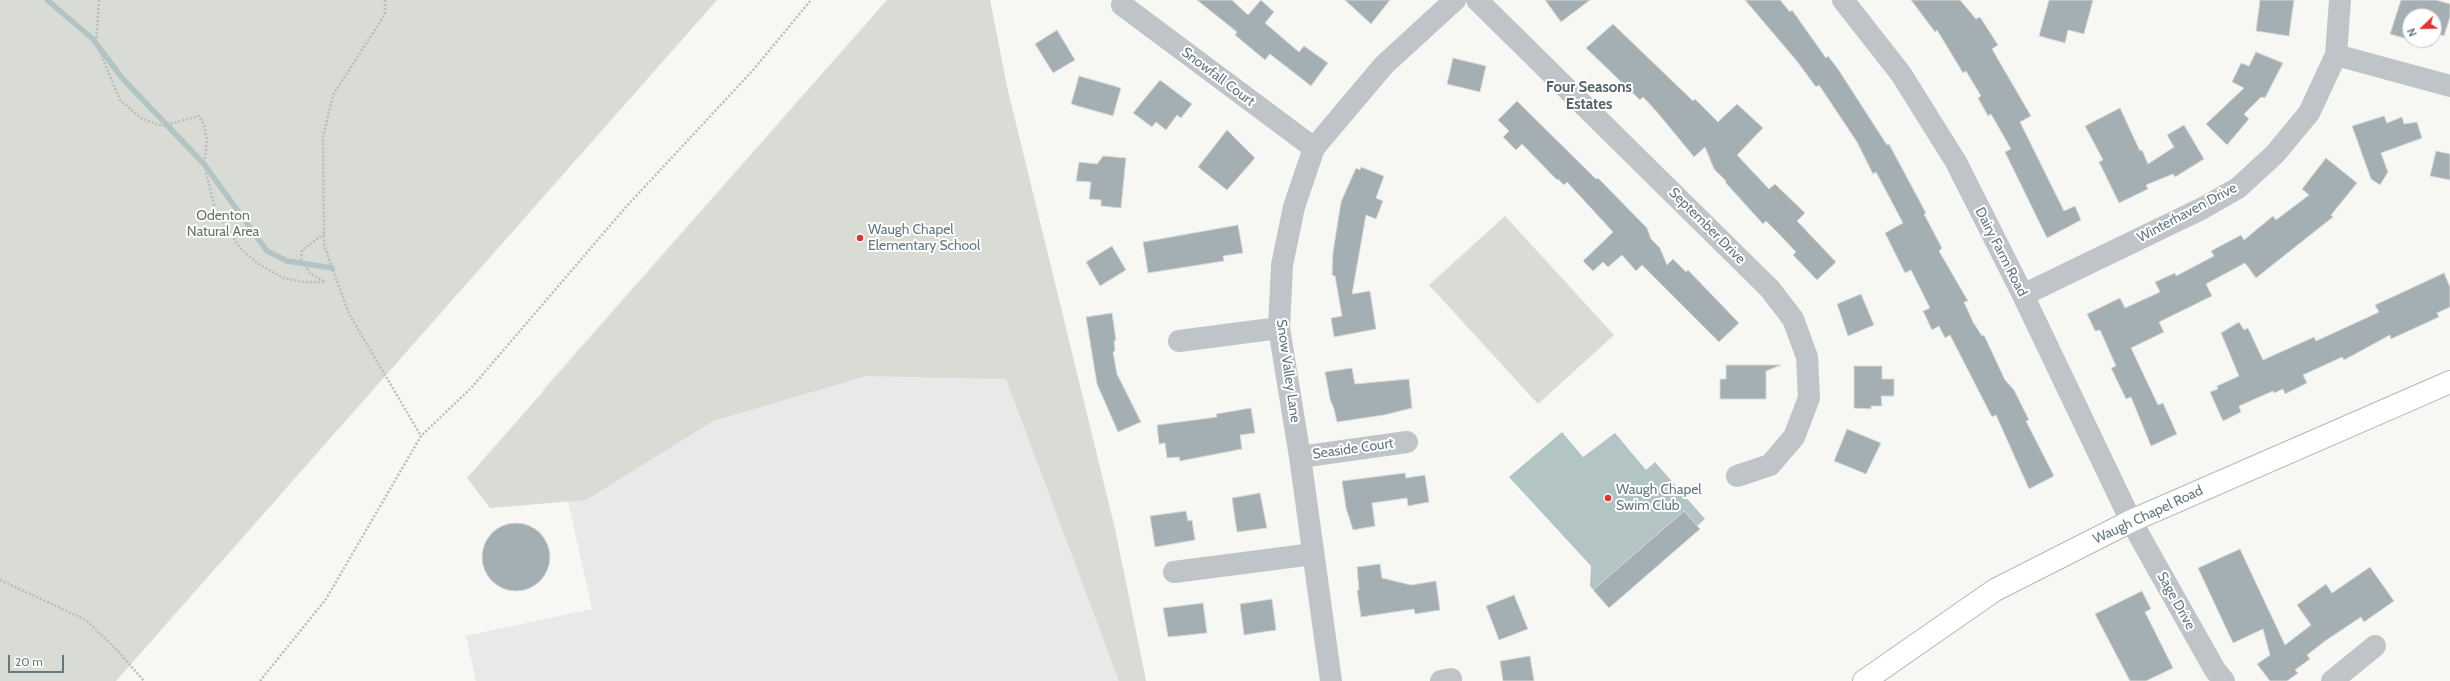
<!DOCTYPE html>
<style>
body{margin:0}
#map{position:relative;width:2450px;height:681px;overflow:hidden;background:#f7f7f4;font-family:Cabin,sans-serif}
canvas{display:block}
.north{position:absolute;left:2402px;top:8px;width:40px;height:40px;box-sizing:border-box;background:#fff;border:1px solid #c1c9cc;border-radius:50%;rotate:247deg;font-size:11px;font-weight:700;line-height:16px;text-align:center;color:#63787f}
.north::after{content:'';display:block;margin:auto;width:14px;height:18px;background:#e2342a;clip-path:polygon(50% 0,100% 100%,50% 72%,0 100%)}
.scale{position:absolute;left:8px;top:655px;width:56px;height:18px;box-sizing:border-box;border:2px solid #63787f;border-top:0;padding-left:5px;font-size:12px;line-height:14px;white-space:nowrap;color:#63787f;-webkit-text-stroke:3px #fff;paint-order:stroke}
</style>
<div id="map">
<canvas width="2450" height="681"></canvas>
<div class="north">N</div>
<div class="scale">20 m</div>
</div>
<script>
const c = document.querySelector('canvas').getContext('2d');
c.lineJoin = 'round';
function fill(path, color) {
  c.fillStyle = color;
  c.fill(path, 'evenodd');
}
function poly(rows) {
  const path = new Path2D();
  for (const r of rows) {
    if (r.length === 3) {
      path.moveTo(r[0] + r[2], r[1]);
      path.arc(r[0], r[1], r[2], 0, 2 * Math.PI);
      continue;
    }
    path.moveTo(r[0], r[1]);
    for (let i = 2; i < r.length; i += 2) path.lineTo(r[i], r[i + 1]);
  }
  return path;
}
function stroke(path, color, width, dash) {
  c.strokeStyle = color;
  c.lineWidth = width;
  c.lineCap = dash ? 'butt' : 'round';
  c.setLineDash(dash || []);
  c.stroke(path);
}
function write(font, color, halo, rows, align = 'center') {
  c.font = font + ' Cabin,sans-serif';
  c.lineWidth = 4;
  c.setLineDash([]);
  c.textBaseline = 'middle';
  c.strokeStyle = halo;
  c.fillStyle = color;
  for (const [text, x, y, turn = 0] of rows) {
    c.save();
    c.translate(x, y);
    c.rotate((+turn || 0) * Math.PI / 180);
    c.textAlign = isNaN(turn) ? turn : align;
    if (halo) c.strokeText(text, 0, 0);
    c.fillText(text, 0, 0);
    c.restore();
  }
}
fill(poly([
 [887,0,990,0,1007,87,1115,529,1146,681,476,681,466,636,592,609,543,389]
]), '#e8e9e8');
fill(poly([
 [0,0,717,0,116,681,0,681],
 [887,0,990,0,1007,87,1115,529,1146,681,1119,681,1006,379,866,376,713,421,586,500,490,508,467,478],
 [1505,216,1614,335,1538,404,1429,285]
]), '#d8dcd4');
fill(poly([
 [1562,432,1583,457,1615,433,1646,470,1655,462,1705,519,1606,604,1590,586,1591,566,1509,477]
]), '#b3c4c5');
stroke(poly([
 [47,0,93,39,122,78,204,164,267,251,287,261,332,268]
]), '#b3c4c5', 5.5);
const building = poly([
 [1197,0,1232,0,1248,15,1261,0,1274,12,1265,23,1299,52,1304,46,1328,63,1311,86,1270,54,1265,60,1235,35,1237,32,1197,0],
 [1345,0,1390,0,1371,24,1345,0],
 [1545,0,1590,0,1561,22,1545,0],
 [1745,0,1780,0,1790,12,1792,10,1826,58,1828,56,1838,69,1887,145,1889,144,1926,213,1924,214,1942,248,1939,251,1968,301,1964,302,1973,322,1982,336,1984,335,2005,380,2014,390,2029,420,2026,421,2054,476,2029,489,1996,415,1992,417,1950,335,1945,338,1939,326,1932,330,1923,311,1930,308,1911,270,1905,273,1885,233,1903,223,1876,172,1873,174,1857,142,1819,85,1816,87,1796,60,1745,0],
 [1911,0,1960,0,1976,19,1980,17,1998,45,1992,49,2031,116,2020,122,2064,211,2075,206,2081,220,2047,238,2005,152,2011,149,1991,114,1988,116,1978,98,1981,96,1966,71,1963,73,1937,30,1935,32,1911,0],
 [2049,0,2093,0,2084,34,2068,30,2065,43,2039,36,2049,0],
 [2260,0,2294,0,2289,36,2256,31,2260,0],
 [2401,0,2436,0,2450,4,2450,17,2444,36,2435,33,2434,38,2434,16,2410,16,2410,40,2433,40,2432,46,2390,34,2401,0],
 [1613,24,1693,101,1695,99,1718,122,1737,104,1763,128,1737,155,1769,189,1775,184,1805,213,1797,221,1836,262,1817,280,1793,255,1796,252,1780,235,1766,221,1763,224,1725,182,1726,181,1714,169,1705,147,1694,157,1657,112,1643,97,1640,100,1586,48,1613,24],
 [1057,30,1075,60,1053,73,1035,44,1057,30],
 [2256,52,2283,63,2265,98,2261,97,2244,114,2249,119,2227,145,2206,124,2244,88,2232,82,2241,63,2249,66,2256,52],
 [1453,58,1486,66,1480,92,1447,84,1453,58],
 [1079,76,1121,88,1113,116,1071,104,1079,76],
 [1160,80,1192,104,1181,118,1177,115,1166,130,1156,122,1152,127,1133,113,1160,80],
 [1517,101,1596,179,1598,178,1647,228,1651,239,1660,248,1667,265,1673,259,1686,272,1688,270,1739,323,1719,342,1642,265,1636,271,1622,255,1608,267,1603,262,1593,271,1583,261,1613,232,1567,182,1564,185,1558,179,1557,180,1522,144,1516,150,1503,137,1509,131,1498,120,1517,101],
 [2120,108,2140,151,2142,150,2148,164,2174,147,2167,135,2184,125,2204,159,2175,177,2173,174,2146,185,2148,189,2119,203,2099,162,2103,160,2085,126,2120,108],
 [2384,116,2387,123,2402,117,2404,124,2417,122,2422,138,2381,153,2388,172,2380,185,2371,179,2352,126,2384,116],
 [1227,130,1255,158,1227,190,1198,167,1227,130],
 [2436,151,2450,154,2450,180,2430,176,2436,151],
 [1103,156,1126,158,1121,208,1101,206,1101,200,1089,199,1091,182,1076,181,1079,162,1097,164,1103,156],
 [2326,158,2357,183,2331,215,2333,217,2256,278,2245,263,2206,284,2212,296,2159,322,2164,332,2131,348,2158,405,2163,403,2177,434,2151,446,2131,397,2126,399,2111,368,2116,366,2100,330,2095,331,2087,314,2120,298,2125,308,2160,292,2155,282,2175,273,2176,276,2214,256,2211,251,2241,235,2244,240,2273,216,2276,220,2309,195,2302,189,2326,158],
 [1361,167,1384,176,1376,198,1383,201,1376,219,1366,215,1352,294,1370,291,1376,329,1334,337,1331,318,1342,316,1335,276,1332,275,1333,252,1341,202,1356,168,1360,170,1361,167],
 [1238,225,1243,253,1223,256,1224,261,1148,273,1143,242,1238,225],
 [1112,246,1126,270,1100,286,1086,262,1112,246],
 [2444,273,2450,287,2450,307,2437,313,2439,317,2391,339,2390,335,2344,360,2342,357,2303,375,2307,383,2285,394,2283,389,2274,393,2273,391,2239,406,2241,412,2223,421,2210,392,2218,389,2217,386,2239,376,2221,333,2239,322,2244,330,2248,328,2263,360,2314,337,2316,341,2364,319,2379,312,2375,305,2444,273],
 [1861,294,1874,325,1848,336,1837,304,1861,294],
 [1112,313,1116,340,1114,341,1115,351,1113,352,1117,374,1141,422,1118,432,1097,384,1086,317,1112,313],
 [1726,365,1781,365,1766,371,1766,399,1720,399,1720,379,1726,379,1726,365],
 [1854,366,1882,366,1882,379,1894,379,1894,396,1881,396,1882,406,1871,406,1871,409,1854,408,1854,366],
 [1352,368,1355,384,1409,379,1412,408,1384,415,1337,422,1334,409,1330,399,1325,372,1352,368],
 [1251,408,1255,433,1240,435,1242,449,1180,461,1179,457,1167,458,1165,443,1159,444,1157,425,1217,417,1216,414,1251,408],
 [1847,429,1881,443,1866,474,1834,461,1847,429],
 [1405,473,1406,478,1425,475,1429,502,1408,506,1407,498,1372,503,1375,526,1353,530,1346,508,1342,481,1405,473],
 [1260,493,1267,528,1237,532,1232,498,1260,493],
 [1186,511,1188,521,1192,520,1195,540,1155,547,1150,516,1186,511],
 [1684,511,1700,529,1609,608,1593,590,1684,511],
 [516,557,34],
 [2240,549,2285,645,2311,625,2297,605,2326,584,2332,593,2370,567,2394,601,2364,622,2361,617,2325,641,2307,655,2310,659,2295,670,2298,673,2287,681,2270,681,2257,664,2270,655,2263,629,2233,643,2198,568,2240,549],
 [1380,564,1382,578,1411,585,1436,581,1440,610,1415,614,1414,609,1361,617,1357,590,1359,590,1357,567,1380,564],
 [2142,591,2151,609,2145,612,2173,668,2146,681,2130,681,2095,614,2142,591],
 [1514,595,1528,629,1499,640,1486,606,1514,595],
 [1272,599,1276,630,1244,635,1240,604,1272,599],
 [1203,603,1207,633,1168,637,1163,608,1203,603],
 [1530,656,1534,681,1503,681,1500,661,1530,656]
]);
fill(building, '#a3afb2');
stroke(building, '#d9d9d7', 1);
const major = poly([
 [1864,681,1995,590,2131,521,2450,382]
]);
stroke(major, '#b2b8bb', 24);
stroke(poly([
 [99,0,96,42,120,100,141,118,162,126,199,116,204,125,207,142,204,164,215,209,240,248,257,263,283,278,304,282,325,282,311,274,301,260,302,250,324,234],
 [385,0,385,14,333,95,323,137,324,245,349,314,421,436],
 [0,580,86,620,116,649,144,681],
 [260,681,326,599,421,436,472,387,625,208,754,69,811,0]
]), '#b9bdbf', 2.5, [2, 2]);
stroke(poly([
 [1477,0,1770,289,1793,319,1807,357,1809,398,1794,437,1770,465,1737,476],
 [1843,0,1901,74,1956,162,2023,295,2131,521,2215,670,2224,681],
 [1122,5,1314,148],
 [2336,55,2450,86],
 [2023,295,2203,208,2238,188,2275,154,2309,113,2336,55,2340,0],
 [1179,341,1279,328],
 [1300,457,1407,442],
 [1174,572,1313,554],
 [1331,681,1300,457,1279,328,1282,265,1294,207,1314,148,1384,65,1455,0],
 [1441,681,1451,679],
 [2332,681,2375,646]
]), '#bec4c7', 22);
stroke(major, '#fff', 22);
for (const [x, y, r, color] of [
 [860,238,4,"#e2342a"],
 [1608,498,4,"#e2342a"]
]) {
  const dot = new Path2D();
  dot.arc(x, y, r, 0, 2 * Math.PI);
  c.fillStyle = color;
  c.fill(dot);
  stroke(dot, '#fff', 1.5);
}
write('14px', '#63787f', '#fff', [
 ["Snowfall Court",1218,77,37],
 ["Winterhaven Drive",2187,213,-28],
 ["September Drive",1707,226,45],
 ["Dairy Farm Road",2001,252,63],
 ["Snow Valley Lane",1288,371,82],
 ["Seaside Court",1353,449,-8],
 ["Waugh Chapel Road",2148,515,-25],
 ["Sage Drive",2176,601,61]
]);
write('14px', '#697761', '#fff', [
 ["Odenton",223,216],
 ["Natural Area",223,232]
]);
write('14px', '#63787f', '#fff', [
 ["Waugh Chapel",868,230],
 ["Elementary School",868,246],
 ["Waugh Chapel",1616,490],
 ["Swim Club",1616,506]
], 'left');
write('bold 15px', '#54656a', '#fff', [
 ["Four Seasons",1589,88],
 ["Estates",1589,105]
]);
</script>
